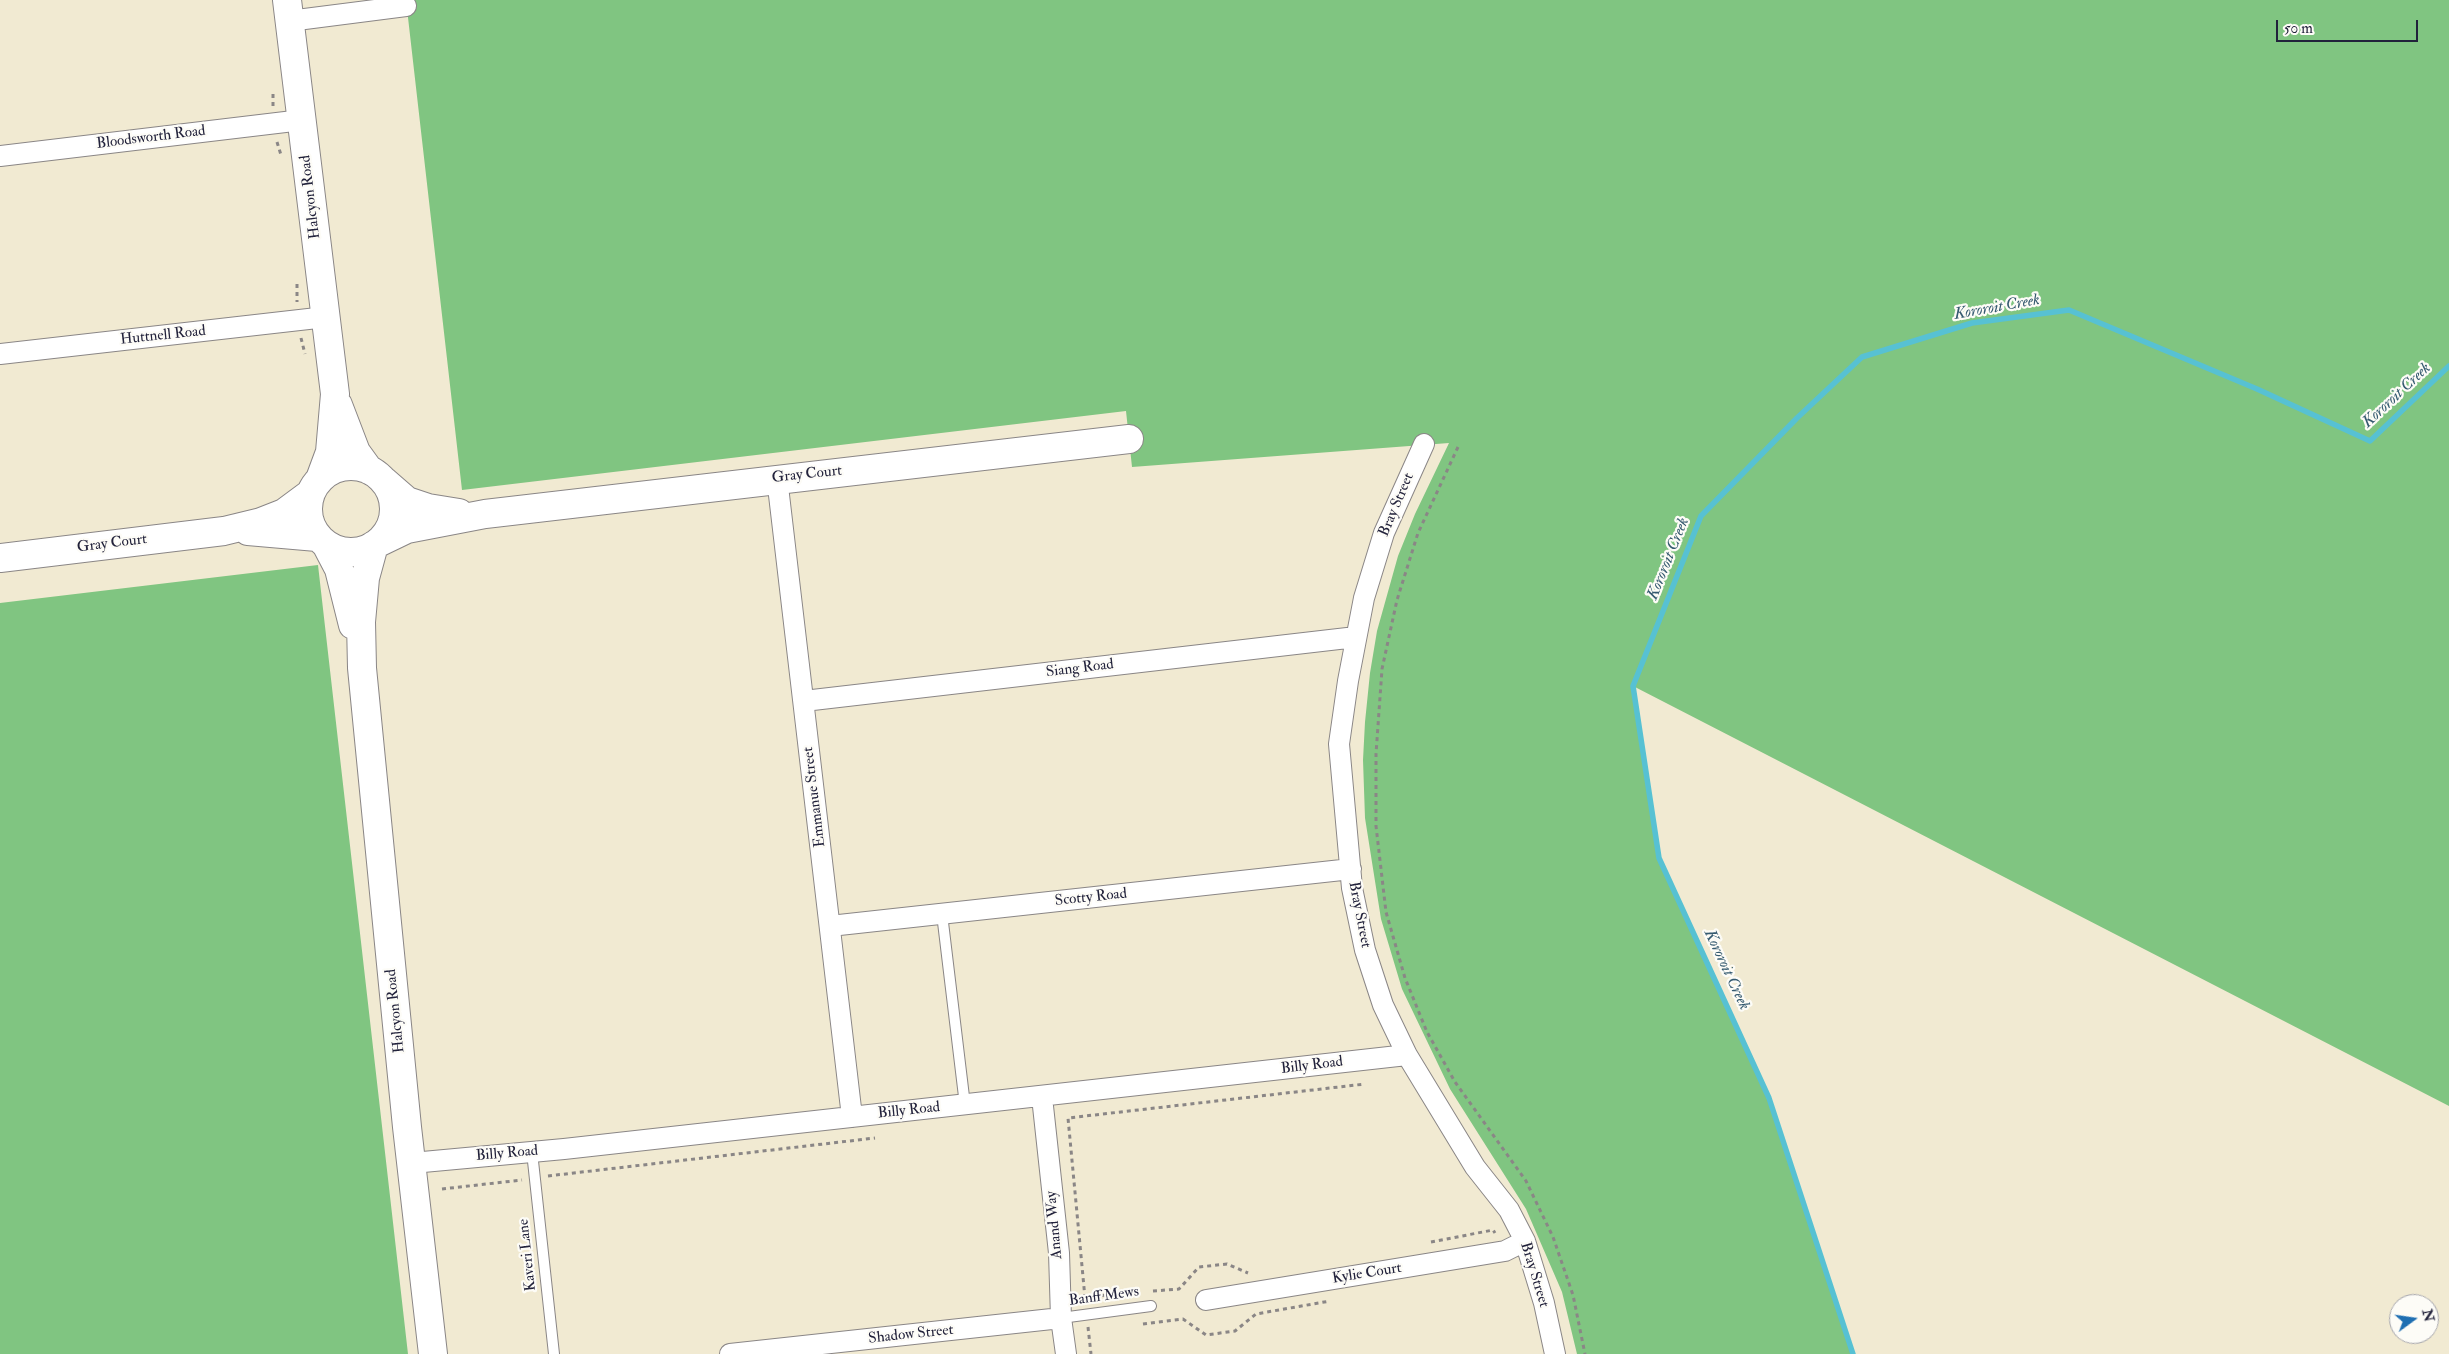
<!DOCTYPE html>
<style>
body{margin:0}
#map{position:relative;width:2449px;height:1354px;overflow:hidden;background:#f1ead2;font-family:"IM FELL Double Pica",serif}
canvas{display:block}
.north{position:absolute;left:2389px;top:1294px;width:50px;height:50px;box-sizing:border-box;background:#fdfcf7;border:1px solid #a5a5ac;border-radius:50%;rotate:76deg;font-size:14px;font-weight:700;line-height:20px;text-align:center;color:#22223b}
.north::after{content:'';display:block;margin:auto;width:18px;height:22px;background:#1f6fb2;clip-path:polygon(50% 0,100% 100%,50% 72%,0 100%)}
.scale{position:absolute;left:2276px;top:20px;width:142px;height:22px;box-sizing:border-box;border:2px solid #22223b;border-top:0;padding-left:6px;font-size:15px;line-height:18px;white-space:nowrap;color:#22223b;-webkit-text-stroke:4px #fdfcf7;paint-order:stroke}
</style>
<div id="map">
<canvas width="2449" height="1354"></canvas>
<div class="north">N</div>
<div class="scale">50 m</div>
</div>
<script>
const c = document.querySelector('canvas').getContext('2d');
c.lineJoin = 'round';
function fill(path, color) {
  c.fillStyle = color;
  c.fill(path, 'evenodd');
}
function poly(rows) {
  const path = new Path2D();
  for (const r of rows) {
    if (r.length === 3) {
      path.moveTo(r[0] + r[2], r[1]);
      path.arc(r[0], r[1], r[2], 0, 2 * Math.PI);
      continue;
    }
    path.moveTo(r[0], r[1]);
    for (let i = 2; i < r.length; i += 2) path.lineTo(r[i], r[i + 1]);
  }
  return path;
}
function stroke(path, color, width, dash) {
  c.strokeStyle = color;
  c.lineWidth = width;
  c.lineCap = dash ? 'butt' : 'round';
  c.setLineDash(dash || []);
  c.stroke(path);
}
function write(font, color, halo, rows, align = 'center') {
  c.font = font + ' "IM FELL Double Pica",serif';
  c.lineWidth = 4.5;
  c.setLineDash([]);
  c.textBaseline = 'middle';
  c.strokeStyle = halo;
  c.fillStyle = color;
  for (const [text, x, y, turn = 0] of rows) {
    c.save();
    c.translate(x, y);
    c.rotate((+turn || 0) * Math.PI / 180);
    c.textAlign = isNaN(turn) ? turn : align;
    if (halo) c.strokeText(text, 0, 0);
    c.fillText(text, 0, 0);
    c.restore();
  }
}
fill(poly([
 [406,0,2449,0,2449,1106,1633,686,1659,858,1769,1098,1853,1354,1577,1354,1562,1292,1526,1209,1450,1089,1402,989,1381,919,1365,818,1363,760,1365,722,1370,673,1377,631,1398,556,1415,514,1449,443,1132,467,1126,411,462,490],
 [318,565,408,1354,0,1354,0,603]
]), '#80c581');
stroke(poly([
 [1853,1354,1769,1098,1659,858,1633,686,1701,516,1797,418,1862,357,1972,323,2069,310,2257,389,2370,441,2449,366]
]), '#57c1d3', 5.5);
const lane = poly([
 [942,914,965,1105],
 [532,1152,554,1354],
 [1061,1318,1151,1306]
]);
const street = poly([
 [289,21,406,6],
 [0,156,302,120],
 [0,354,326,317],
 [1424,444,1384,533,1364,598,1348,681,1339,744,1352,888,1365,950,1383,1005,1407,1055,1475,1167,1509,1210,1525,1241,1544,1303,1555,1354],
 [777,478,852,1117],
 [804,701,1356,637],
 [830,926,1351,869],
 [1042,1097,1059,1253,1061,1318,1066,1354],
 [412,1163,564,1149,1407,1055],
 [1206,1300,1505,1251,1525,1241],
 [730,1354,1061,1318]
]);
const secondary = poly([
 [287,0,335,394,330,452,320,479],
 [338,405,356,452,369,470],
 [351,509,43],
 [384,481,407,501,428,508,459,513],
 [248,531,317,537],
 [380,542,407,529,485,514,1129,439],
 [374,545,365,578,361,622,362,668,407,1127,433,1354],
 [327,546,339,569,353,625],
 [0,558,224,531,261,522,284,513,311,493]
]);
stroke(lane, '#8a8686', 12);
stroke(street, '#8a8686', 22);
stroke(secondary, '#8a8686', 30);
stroke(poly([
 [273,106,273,90],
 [277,142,281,155],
 [297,284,297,302],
 [301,338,305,354],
 [1458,447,1418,533,1397,600,1382,669,1376,754,1376,826,1386,912,1405,978,1427,1032,1455,1082,1526,1181,1553,1237,1573,1295,1585,1354],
 [548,1176,875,1138],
 [442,1189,522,1180],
 [1431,1242,1493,1230,1495,1233],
 [1153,1291,1179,1289,1199,1267,1227,1264,1248,1273],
 [1085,1297,1107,1295],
 [1085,1298,1068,1118,1365,1084],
 [1143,1324,1183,1319,1206,1335,1235,1331,1256,1314,1330,1301],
 [1088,1327,1091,1354]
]), '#8a8686', 3, [4, 4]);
stroke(lane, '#fff', 10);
stroke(street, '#fff', 20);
stroke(secondary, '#fff', 28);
write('15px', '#22223b', '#fdfcf7', [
 ["Bloodsworth Road",151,138,-7],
 ["Halcyon Road",311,197,-97],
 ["Huttnell Road",163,336,-6],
 ["Gray Court",807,475,-6],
 ["Bray Street",1397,505,-67],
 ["Gray Court",112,544,-7],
 ["Siang Road",1080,669,-7],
 ["Emmanue Street",815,797,-97],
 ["Scotty Road",1091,898,-6],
 ["Bray Street",1359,915,79],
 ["Halcyon Road",396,1011,-96],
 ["Billy Road",1312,1066,-7],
 ["Billy Road",909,1111,-6],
 ["Billy Road",507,1154,-5],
 ["Anand Way",1055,1225,-95],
 ["Kaveri Lane",528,1255,-96],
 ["Kylie Court",1367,1274,-9],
 ["Bray Street",1534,1275,73],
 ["Banff Mews",1104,1297,-8],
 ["Shadow Street",911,1335,-6]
]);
write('italic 16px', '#355a70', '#fdfcf7', [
 ["Kororoit Creek",1997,308,-10],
 ["Kororoit Creek",2397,396,-43],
 ["Kororoit Creek",1669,559,-68],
 ["Kororoit Creek",1726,970,65]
]);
</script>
